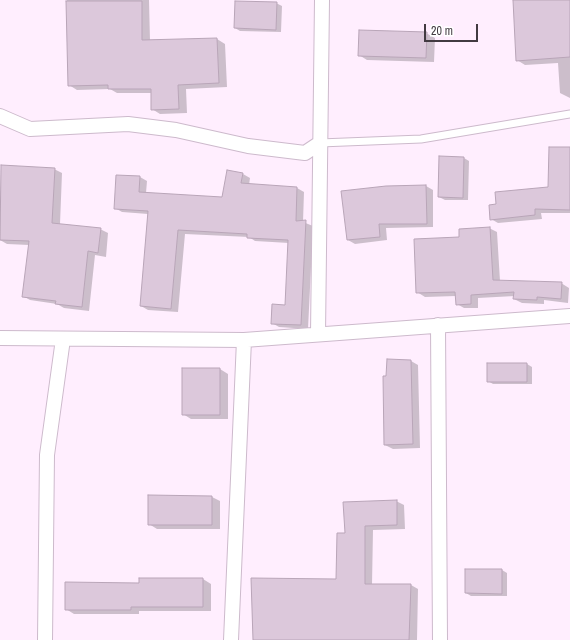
<!DOCTYPE html>
<style>
body{margin:0}
#map{position:relative;width:570px;height:640px;overflow:hidden;background:#ffeefe;font-family:"Archivo Narrow",sans-serif}
canvas{display:block}
.scale{position:absolute;left:424px;top:24px;width:54px;height:18px;box-sizing:border-box;border:2px solid #423a41;border-top:0;padding-left:5px;font-size:12px;line-height:14px;white-space:nowrap;color:#423a41;-webkit-text-stroke:3px #fff;paint-order:stroke}
</style>
<div id="map">
<canvas width="570" height="640"></canvas>
<div class="scale">20 m</div>
</div>
<script>
const c = document.querySelector('canvas').getContext('2d');
c.lineJoin = 'round';
function fill(path, color) {
  c.fillStyle = color;
  c.fill(path, 'evenodd');
}
function poly(rows) {
  const path = new Path2D();
  for (const r of rows) {
    path.moveTo(r[0], r[1]);
    for (let i = 2; i < r.length; i += 2) path.lineTo(r[i], r[i + 1]);
  }
  return path;
}
function stroke(path, color, width, dash) {
  c.strokeStyle = color;
  c.lineWidth = width;
  c.lineCap = dash ? 'butt' : 'round';
  c.setLineDash(dash || []);
  c.stroke(path);
}
fill(poly([
 [67,0,149,0,150,41,217,39,225,44,227,87,186,89,187,113,160,114,152,109,152,93,117,93,110,89,77,90,69,85],
 [514,0,570,0,570,98,560,93,558,63,525,65,517,60],
 [276,3,282,6,281,32,240,31,235,28],
 [426,33,435,38,434,62,367,60,359,55],
 [570,148,570,213,541,213,542,219,498,223,491,219,497,205,549,188],
 [464,158,469,161,468,200,445,200,439,197],
 [2,167,54,169,62,173,60,224,100,229,108,233,106,257,95,255,89,311,64,308,57,304,30,300,23,296,29,245,7,244,0,240],
 [243,174,250,178,249,185,297,188,304,192,303,222,313,226,308,329,279,327,272,323,286,306,289,243,255,241,249,237,185,234,178,312,148,310,141,306,148,214,122,212,115,208,140,177,147,181,146,193,223,198],
 [426,186,433,190,433,227,386,228,387,240,355,244,348,240],
 [489,228,497,232,500,281,561,283,569,288,568,303,544,300,544,304,522,303,514,299,515,296,478,298,478,308,464,308,457,304,456,296,425,297,417,292,460,238],
 [411,361,418,365,420,448,393,449,385,445,387,377],
 [527,364,532,367,532,384,493,384,488,381],
 [220,369,228,374,228,419,191,419,183,414],
 [212,497,220,501,220,529,157,529,149,524],
 [396,501,404,505,405,529,373,530,372,585,411,585,418,589,417,640,253,640,252,579,337,580,346,534],
 [466,570,502,570,507,573,507,596,471,596,466,593],
 [203,579,211,584,211,611,139,611,139,614,74,614,66,609,140,584]
]), '#0003');
const building = poly([
 [513,0,570,0,570,57,516,61,513,0],
 [66,1,142,1,142,40,217,38,219,83,178,85,179,109,151,110,151,89,108,89,108,85,68,86,66,1],
 [235,1,277,2,276,30,234,28,235,1],
 [359,30,427,32,426,58,358,56,359,30],
 [549,147,570,147,570,210,535,209,535,215,490,220,489,205,496,204,495,192,548,187,549,147],
 [439,156,464,157,463,198,438,197,439,156],
 [1,165,55,168,52,223,101,228,98,253,88,251,82,307,55,304,56,301,22,297,29,241,0,240,1,165],
 [227,170,243,173,241,183,297,187,296,221,306,220,301,325,271,324,272,304,285,305,288,240,247,238,247,234,178,230,171,309,140,306,148,211,114,209,116,175,140,176,139,192,222,197,227,170],
 [426,185,427,224,379,224,380,237,347,240,341,191,386,186,426,185],
 [490,227,493,280,562,282,561,299,537,297,537,300,513,299,514,292,471,295,471,304,456,305,455,292,416,293,414,239,459,237,459,229,490,227],
 [387,359,411,360,413,444,384,445,383,376,386,376,387,359],
 [487,363,527,363,527,382,487,382,487,363],
 [182,368,220,368,220,415,182,415,182,368],
 [148,495,212,496,212,525,148,525,148,495],
 [397,500,397,525,365,526,365,584,411,584,409,640,253,640,251,578,336,579,337,533,345,533,343,502,397,500],
 [465,569,502,569,502,594,465,593,465,569],
 [139,578,203,578,203,607,131,607,131,610,65,610,65,582,139,583,139,578]
]);
fill(building, '#dcc8db');
stroke(building, '#b9a5b8', 1);
const lane = poly([
 [320,143,421,139,570,114]
]);
const street = poly([
 [0,116,30,129,128,124,176,130,248,146,305,153,320,143],
 [438,325,440,640],
 [318,334,322,0],
 [0,338,244,340,570,316],
 [45,640,47,455,63,339],
 [231,640,244,340]
]);
stroke(lane, '#cdbacc', 9);
stroke(street, '#cdbacc', 16);
stroke(lane, '#fff', 7);
stroke(street, '#fff', 14);
</script>
